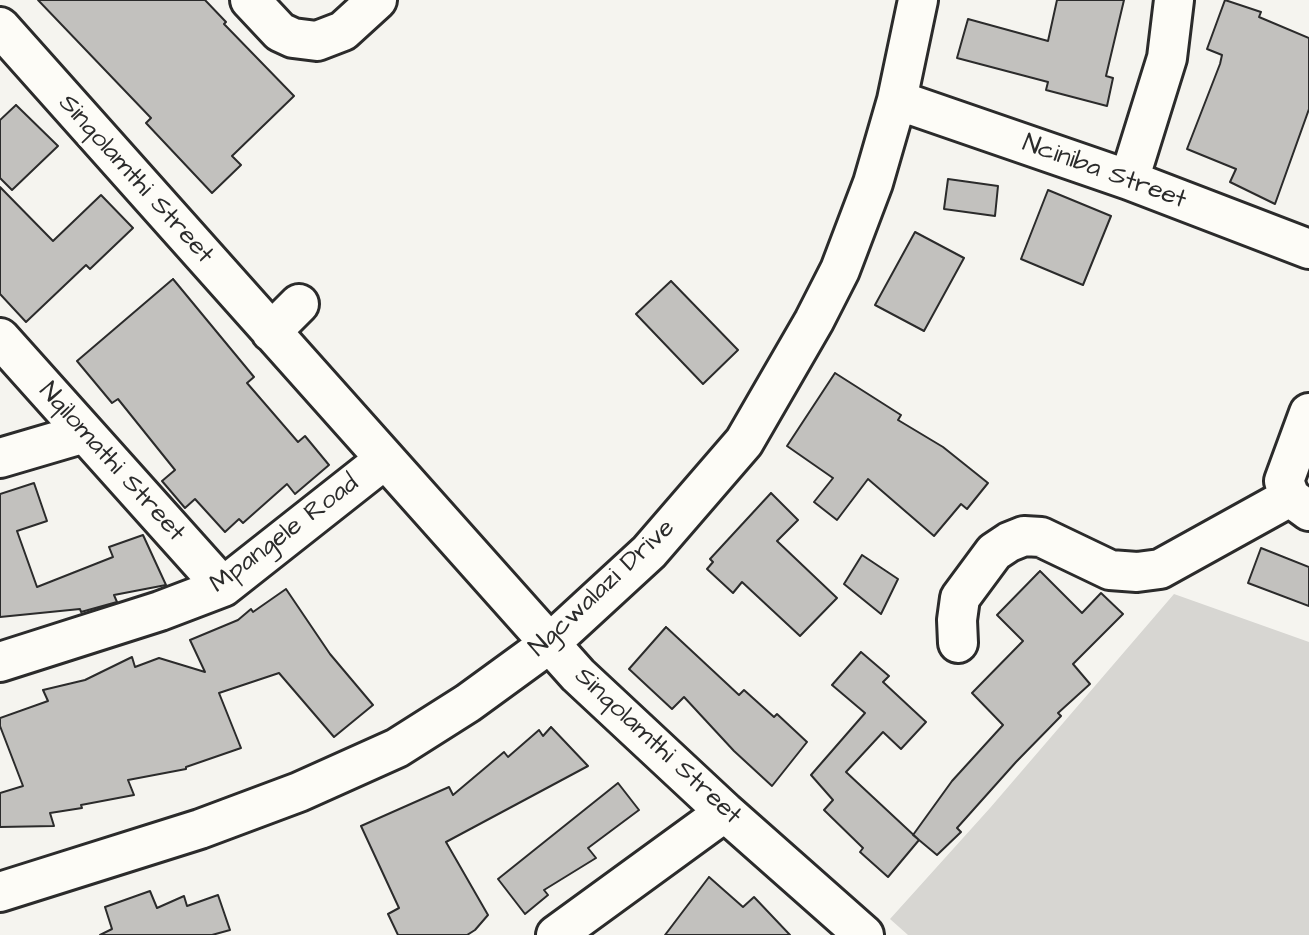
<!DOCTYPE html>
<style>
body{margin:0}
canvas{display:block;background:#f5f4ef}
</style>
<canvas width="1309" height="935"></canvas>
<script>
const c = document.querySelector('canvas').getContext('2d');
c.lineJoin = 'round';
function fill(path, color) {
  c.fillStyle = color;
  c.fill(path, 'evenodd');
}
function poly(rows) {
  const path = new Path2D();
  for (const r of rows) {
    path.moveTo(r[0], r[1]);
    for (let i = 2; i < r.length; i += 2) path.lineTo(r[i], r[i + 1]);
  }
  return path;
}
function stroke(path, color, width, dash) {
  c.strokeStyle = color;
  c.lineWidth = width;
  c.lineCap = dash ? 'butt' : 'round';
  c.setLineDash(dash || []);
  c.stroke(path);
}
function write(font, color, halo, rows, align = 'center') {
  c.font = font + ' "Architects Daughter",sans-serif';
  c.lineWidth = 6;
  c.setLineDash([]);
  c.textBaseline = 'middle';
  c.strokeStyle = halo;
  c.fillStyle = color;
  for (const [text, x, y, turn = 0] of rows) {
    c.save();
    c.translate(x, y);
    c.rotate((+turn || 0) * Math.PI / 180);
    c.textAlign = isNaN(turn) ? turn : align;
    if (halo) c.strokeText(text, 0, 0);
    c.fillText(text, 0, 0);
    c.restore();
  }
}
fill(poly([
 [1174,594,1309,642,1309,935,908,935,890,919,990,808]
]), '#d7d6d2');
const building = poly([
 [38,0,205,0,226,22,224,24,294,96,232,156,241,165,212,193,146,123,151,118,38,0],
 [1057,0,1124,0,1106,76,1113,78,1107,106,1046,90,1048,82,957,58,968,19,1048,41,1057,0],
 [1225,0,1261,12,1259,17,1309,38,1309,109,1275,204,1230,182,1236,169,1187,149,1220,64,1222,55,1207,49,1225,0],
 [16,105,58,146,12,190,0,178,0,120,16,105],
 [948,179,998,186,995,216,944,209,948,179],
 [0,187,53,241,101,195,133,228,90,269,86,265,26,322,0,294,0,187],
 [1048,190,1111,216,1083,285,1021,259,1048,190],
 [915,232,964,258,924,331,875,305,915,232],
 [173,279,254,377,247,383,298,442,305,436,329,465,295,494,287,484,243,523,239,519,225,532,195,499,185,508,162,481,175,470,118,399,112,403,77,361,173,279],
 [671,281,738,350,703,384,636,314,671,281],
 [835,373,901,415,898,420,943,447,988,483,967,509,961,504,934,536,868,479,837,520,814,502,833,478,787,446,835,373],
 [34,483,47,521,17,531,37,587,113,557,109,547,143,535,166,585,114,595,117,602,81,612,80,609,0,617,0,494,34,483],
 [771,493,798,520,777,541,837,598,800,636,742,582,733,593,707,569,713,562,710,559,771,493],
 [1261,548,1309,567,1309,606,1248,583,1261,548],
 [862,555,898,579,881,614,844,584,862,555],
 [1040,571,1082,613,1101,593,1123,614,1073,664,1090,684,1058,713,1061,716,1016,762,957,828,961,832,937,855,913,835,952,781,1003,725,972,693,1023,641,997,615,1040,571],
 [286,589,330,654,373,705,334,737,279,673,219,693,241,748,186,767,186,769,128,780,134,795,81,805,82,808,50,813,54,826,0,827,0,793,23,786,0,726,0,718,48,701,43,690,85,680,132,657,135,667,159,658,205,672,190,640,238,620,251,609,253,612,286,589],
 [666,627,739,695,744,690,774,717,777,714,807,742,772,786,734,751,684,697,672,709,629,669,666,627],
 [861,652,889,676,883,682,926,722,901,749,883,732,846,772,919,840,888,877,860,852,863,848,824,810,833,800,811,775,865,713,832,685,861,652],
 [551,727,588,766,446,842,488,915,475,930,467,935,398,935,388,914,399,908,361,826,449,787,453,795,504,752,508,757,539,730,543,736,551,727],
 [618,783,639,810,588,848,596,858,544,890,548,895,525,914,498,879,618,783],
 [709,877,743,907,754,897,790,935,665,935,709,877],
 [150,891,157,908,184,896,187,906,218,895,230,930,212,935,100,935,112,929,105,907,150,891]
]);
fill(building, '#c2c1be');
stroke(building, '#2b2b2b', 2);
const minor = poly([
 [250,0,280,32,293,38,317,41,343,31,377,0],
 [0,27,578,675,725,812,864,935],
 [897,100,1129,180,1309,249],
 [1129,180,1167,58,1174,0],
 [271,332,299,304],
 [0,338,223,587],
 [1309,413,1284,481,1290,497,1309,511],
 [0,458,85,433],
 [958,643,957,620,960,598,994,552,1009,542,1024,536,1041,537,1110,570,1137,572,1160,569,1290,497],
 [0,662,160,611,223,587,384,460],
 [0,892,200,829,299,792,397,748,468,703,549,644,649,552,744,442,814,321,840,270,873,183,897,100,918,0],
 [556,935,725,812]
]);
stroke(minor, '#2b2b2b', 44);
stroke(minor, '#fdfcf7', 38);
write('26px', '#2b2b2b', '#fdfcf7', [
 ["Nciniba Street",1104,173,20],
 ["Sinqolamthi Street",135,180,48],
 ["Nqilomathi Street",111,463,48],
 ["Mpangele Road",285,535,-37],
 ["Ngcwalazi Drive",603,589,-43],
 ["Sinqolamthi Street",657,747,43]
]);
</script>
